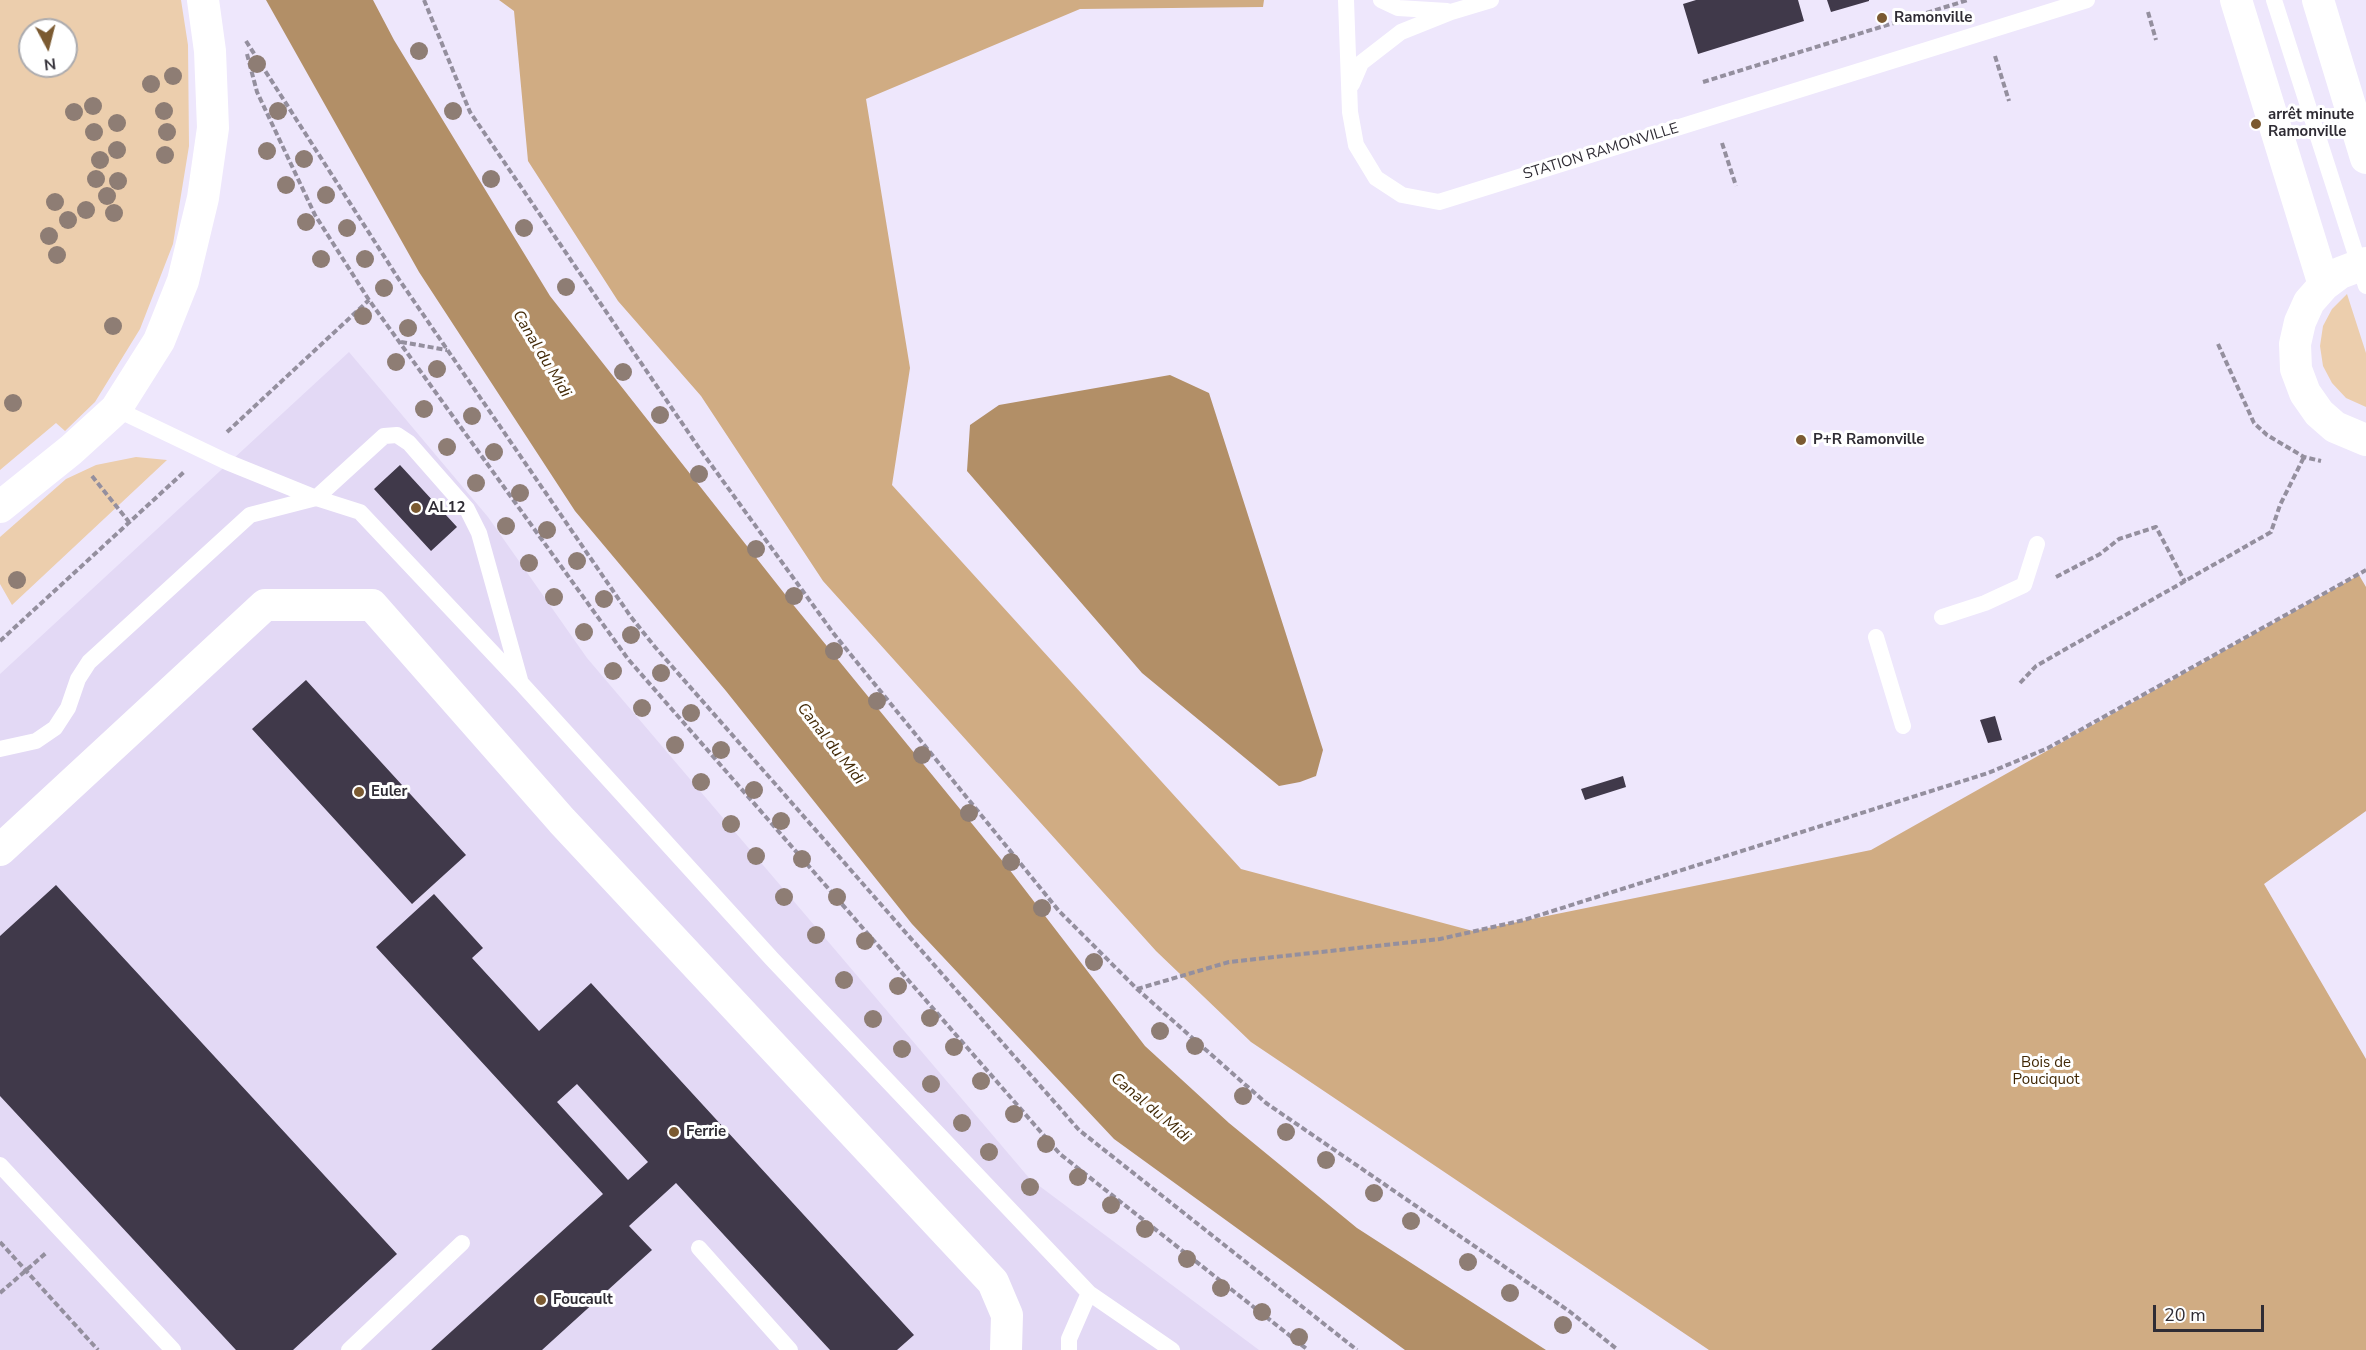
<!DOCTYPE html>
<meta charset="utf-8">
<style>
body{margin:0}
#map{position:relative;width:2366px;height:1350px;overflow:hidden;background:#eee7fc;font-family:"Nunito Sans",sans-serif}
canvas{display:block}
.north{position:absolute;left:18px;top:18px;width:60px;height:60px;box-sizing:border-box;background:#fff;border:2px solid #acabae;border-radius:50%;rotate:173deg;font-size:16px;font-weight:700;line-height:24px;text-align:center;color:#2f2c34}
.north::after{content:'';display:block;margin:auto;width:21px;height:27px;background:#7b5a31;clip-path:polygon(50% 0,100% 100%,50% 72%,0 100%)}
.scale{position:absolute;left:2153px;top:1305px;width:111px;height:27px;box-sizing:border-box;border:3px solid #2f2c34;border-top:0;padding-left:8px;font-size:18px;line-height:21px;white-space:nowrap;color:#2f2c34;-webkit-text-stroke:4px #fff;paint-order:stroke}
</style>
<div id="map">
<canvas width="2366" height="1350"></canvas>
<div class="north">N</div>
<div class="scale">20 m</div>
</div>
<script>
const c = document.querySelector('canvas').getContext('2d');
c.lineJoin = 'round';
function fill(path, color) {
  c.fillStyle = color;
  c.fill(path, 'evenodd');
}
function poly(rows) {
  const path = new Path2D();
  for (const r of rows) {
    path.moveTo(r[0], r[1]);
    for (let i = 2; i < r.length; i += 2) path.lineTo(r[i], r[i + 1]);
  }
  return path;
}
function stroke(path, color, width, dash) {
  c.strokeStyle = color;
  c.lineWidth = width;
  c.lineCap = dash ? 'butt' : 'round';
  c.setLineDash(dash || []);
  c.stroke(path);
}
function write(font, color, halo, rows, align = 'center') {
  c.font = font + ' "Nunito Sans",sans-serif';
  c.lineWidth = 6;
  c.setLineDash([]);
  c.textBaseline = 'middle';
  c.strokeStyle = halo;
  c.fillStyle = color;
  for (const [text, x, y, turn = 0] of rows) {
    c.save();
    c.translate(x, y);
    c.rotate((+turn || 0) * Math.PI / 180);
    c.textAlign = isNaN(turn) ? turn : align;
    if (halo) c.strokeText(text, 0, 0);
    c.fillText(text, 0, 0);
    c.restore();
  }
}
fill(poly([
 [349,352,488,517,587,658,1030,1179,1259,1350,0,1350,0,674]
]), '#e3d9f5');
fill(poly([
 [0,0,181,0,188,45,189,146,173,244,140,329,95,402,65,431,56,423,0,470],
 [30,30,66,30,66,66,30,66],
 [2347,294,2366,353,2366,407,2346,398,2332,383,2323,366,2320,346,2323,326,2332,309],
 [136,457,167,460,12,605,0,584,0,537,66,479,96,465]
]), '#eccead');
fill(poly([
 [499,0,1264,0,1263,7,1080,9,866,99,910,368,892,485,1241,869,1473,931,1871,850,2359,575,2366,587,2366,811,2264,884,2366,1059,2366,1350,1709,1350,1251,1042,1156,951,823,581,701,396,618,301,528,161,514,11]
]), '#d0ac83');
fill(poly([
 [266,0,373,0,394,40,550,296,795,607,1009,869,1145,1046,1229,1123,1357,1228,1546,1350,1405,1350,1114,1139,912,924,726,691,575,511,419,272],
 [1170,375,1209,393,1323,750,1316,776,1300,782,1279,786,1142,673,967,471,970,425,999,405]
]), '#b28f67');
fill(poly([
 [1696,0,1798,0,1804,21,1698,54,1683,4],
 [1827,0,1869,0,1869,1,1831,12],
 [400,465,457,527,431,551,374,489],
 [306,680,466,855,412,904,252,729],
 [1995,716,2002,740,1988,743,1980,720],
 [1623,776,1626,787,1585,800,1581,789],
 [56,885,397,1254,293,1350,236,1350,0,1096,0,936],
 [434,894,483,948,472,958,539,1031,591,983,914,1335,897,1350,830,1350,676,1183,629,1226,652,1250,542,1350,431,1350,603,1194,376,947],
 [577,1084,648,1162,628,1180,557,1102]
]), '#40394a');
stroke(poly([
 [424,0,470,112,699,448,834,634,1059,911,1137,989,1266,1103,1569,1311,1618,1350],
 [2148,12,2156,40],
 [246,41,398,278,631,617,655,647,1079,1130,1357,1350],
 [247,54,257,92,315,215,369,300,628,659,1060,1154,1308,1350],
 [1995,56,2009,101],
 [1703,82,1968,0],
 [1722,143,1736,186],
 [401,342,447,350],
 [2218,344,2254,423,2267,435,2304,457,2321,461],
 [227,432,369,300],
 [92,476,129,522],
 [2056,577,2100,554,2119,539,2156,527,2185,582],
 [0,641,184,472],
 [2020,683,2036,666,2271,532,2280,505,2304,457],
 [1137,989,1229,962,1440,939,1524,920,1988,773,2048,748,2366,570],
 [0,1242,98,1350],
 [0,1293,46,1253]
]), '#948f9e', 4, [6, 3]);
stroke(poly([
 [1346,0,1350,112,1356,145,1376,178,1402,195,1439,202,2087,0],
 [1381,0,1398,8,1447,11],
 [2274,0,2366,286],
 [1352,84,1361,63,1401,32,1451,12,1491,0],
 [116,409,227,462,316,498,360,512,521,683,772,959,1089,1293,1172,1350],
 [1942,617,1985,603,2024,585,2037,544],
 [1876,637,1903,726],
 [0,749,36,741,55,728,68,708,78,679,89,662,250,515,316,498,384,436,397,435,409,443,467,509,479,533,520,680],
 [0,1165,173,1350],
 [699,1248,790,1350],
 [349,1350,462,1243],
 [1069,1350,1069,1339,1089,1293]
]), '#fff', 16);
stroke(poly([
 [2236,0,2324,285],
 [2318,0,2366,158],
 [2366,263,2340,273,2324,285,2309,302,2300,322,2295,344,2296,369,2305,393,2319,413,2335,427,2366,440],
 [0,507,71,450,116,409,159,341,183,281,203,198,213,128,210,51,203,0],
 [0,850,265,605,372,605,562,821,993,1282,1007,1315,1006,1350]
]), '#fff', 32);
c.fillStyle = '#8e7d74';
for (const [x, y] of [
 [419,51],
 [257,64],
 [173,76],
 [151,84],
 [93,106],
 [164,111],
 [278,111],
 [453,111],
 [74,112],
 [117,123],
 [94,132],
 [167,132],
 [117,150],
 [267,151],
 [165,155],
 [304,159],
 [100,160],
 [96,179],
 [491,179],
 [118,181],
 [286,185],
 [326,195],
 [107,196],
 [55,202],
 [86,210],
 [114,213],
 [68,220],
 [306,222],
 [347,228],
 [524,228],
 [49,236],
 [57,255],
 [321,259],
 [365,259],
 [566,287],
 [384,288],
 [363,316],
 [113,326],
 [408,328],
 [396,362],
 [437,369],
 [623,372],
 [13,403],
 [424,409],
 [660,415],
 [472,416],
 [447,447],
 [494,452],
 [699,474],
 [476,483],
 [520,493],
 [506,526],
 [547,530],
 [756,549],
 [577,561],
 [529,563],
 [17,580],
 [794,596],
 [554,597],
 [604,599],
 [584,632],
 [631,635],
 [834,651],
 [613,671],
 [661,673],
 [877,701],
 [642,708],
 [691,713],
 [675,745],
 [721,750],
 [922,755],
 [701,782],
 [754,790],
 [969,813],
 [781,821],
 [731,824],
 [756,856],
 [802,859],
 [1011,862],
 [784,897],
 [837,897],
 [1042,908],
 [816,935],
 [865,941],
 [1094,962],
 [844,980],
 [898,986],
 [930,1018],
 [873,1019],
 [1160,1031],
 [1195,1046],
 [954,1047],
 [902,1049],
 [981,1081],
 [931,1084],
 [1243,1096],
 [1014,1114],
 [962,1123],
 [1286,1132],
 [1046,1144],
 [989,1152],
 [1326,1160],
 [1078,1177],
 [1030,1187],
 [1374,1193],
 [1111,1205],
 [1411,1221],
 [1145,1229],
 [1187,1259],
 [1468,1262],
 [1221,1288],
 [1510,1293],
 [1262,1312],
 [1563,1325],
 [1299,1337]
]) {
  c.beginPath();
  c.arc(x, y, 9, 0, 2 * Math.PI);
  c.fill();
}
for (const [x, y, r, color] of [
 [1882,18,6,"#7b5a31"],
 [2256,124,6,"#7b5a31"],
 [1801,440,6,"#7b5a31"],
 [416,508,6,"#7b5a31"],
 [359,792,6,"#7b5a31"],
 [674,1132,6,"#7b5a31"],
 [541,1300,6,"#7b5a31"]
]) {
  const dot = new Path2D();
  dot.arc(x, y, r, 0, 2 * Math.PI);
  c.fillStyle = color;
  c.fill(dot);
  stroke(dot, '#fff', 2);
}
write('bold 15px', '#2f2c34', '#fff', [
 ["Ramonville",1894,18],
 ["arrêt minute",2268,115],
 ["Ramonville",2268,132],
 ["P+R Ramonville",1813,440],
 ["AL12",428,508],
 ["Euler",371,792],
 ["Ferrie",686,1132],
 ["Foucault",553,1300]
], 'left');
write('15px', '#2f2c34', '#fff', [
 ["STATION RAMONVILLE",1601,152,-17]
]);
write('15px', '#402704', '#fff', [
 ["Bois de",2046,1063],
 ["Pouciquot",2046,1080]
]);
write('italic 16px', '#442b08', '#fff', [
 ["Canal du Midi",541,354,59],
 ["Canal du Midi",830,744,52],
 ["Canal du Midi",1150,1108,40]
]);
</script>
